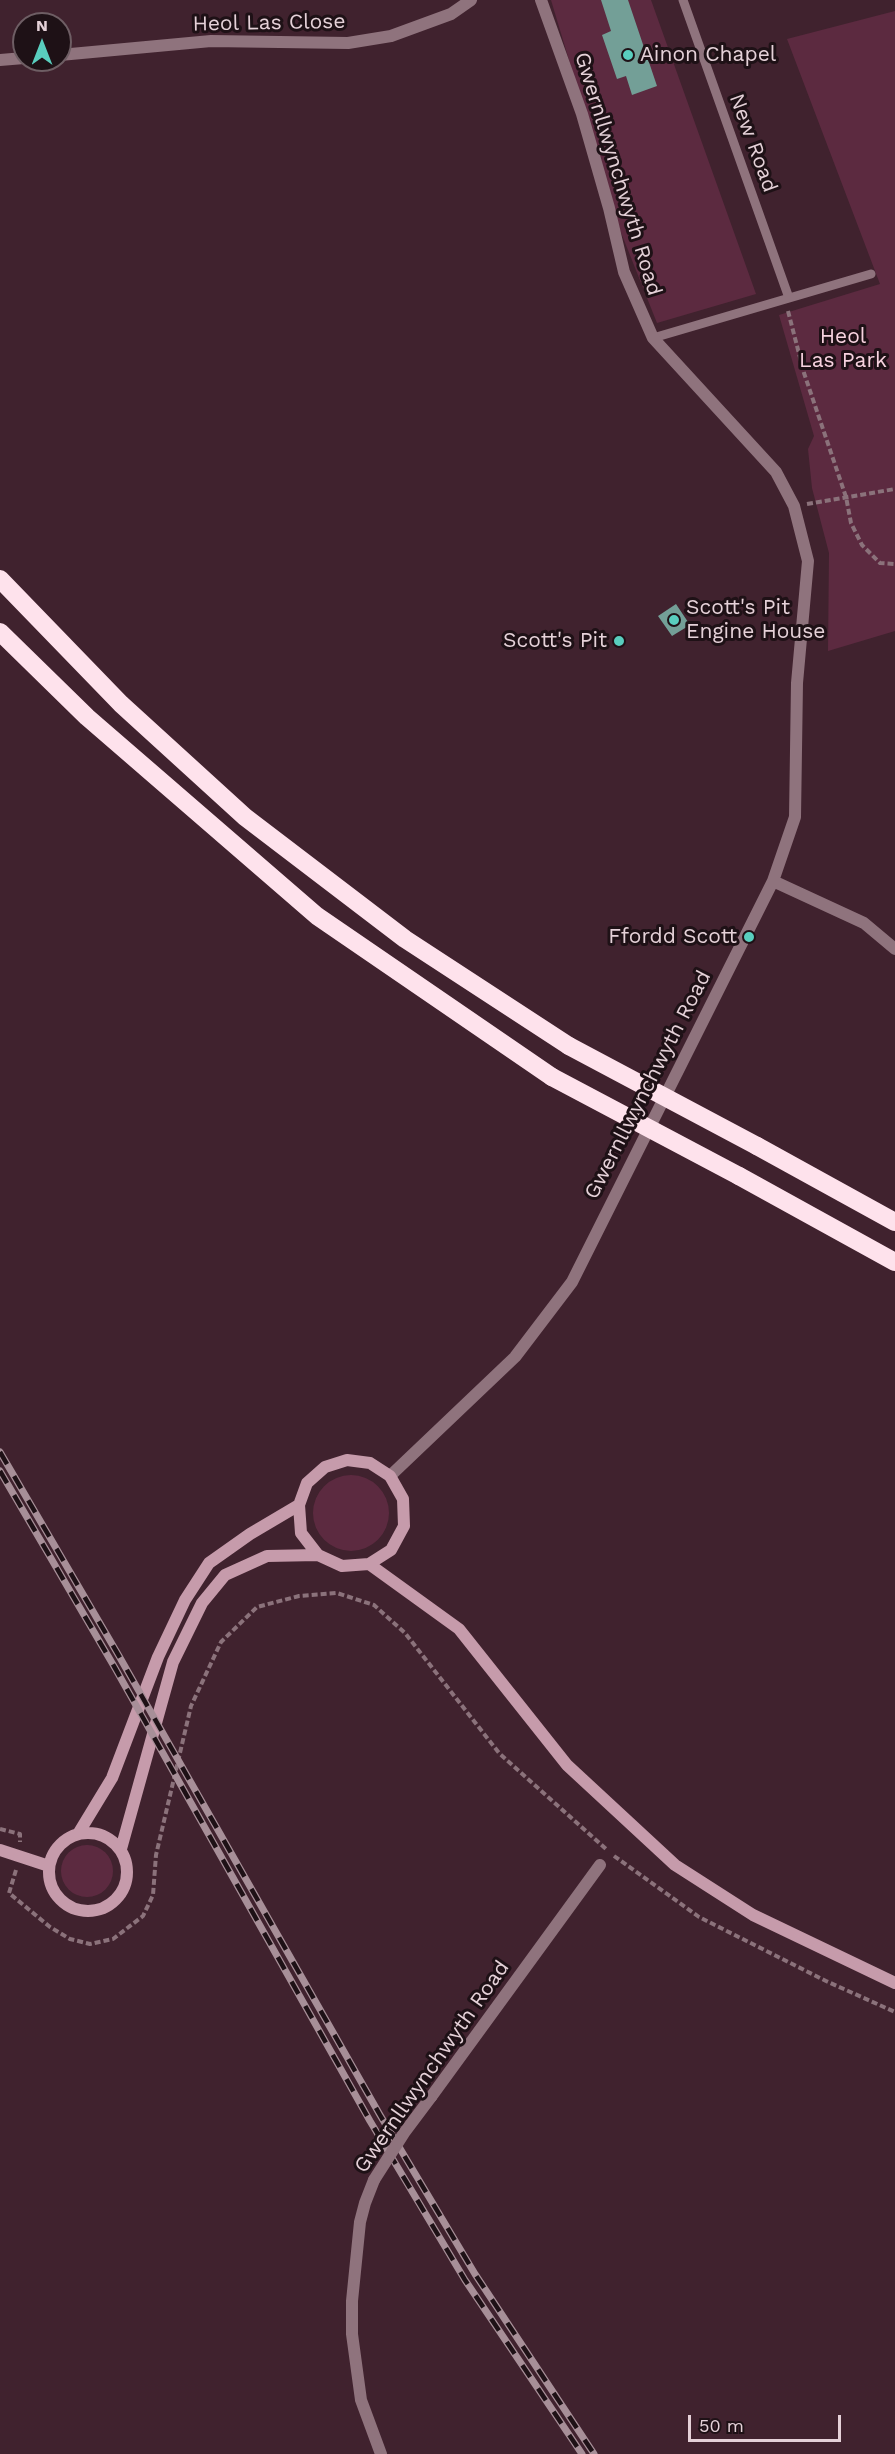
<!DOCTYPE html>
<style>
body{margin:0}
#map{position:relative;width:895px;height:2454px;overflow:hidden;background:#40222e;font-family:"Work Sans",sans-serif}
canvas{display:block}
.north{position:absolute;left:12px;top:12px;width:60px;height:60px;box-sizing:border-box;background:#1e1116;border:2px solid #6e5e64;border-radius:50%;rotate:0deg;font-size:16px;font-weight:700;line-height:24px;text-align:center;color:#e5d1d8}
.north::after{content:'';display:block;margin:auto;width:21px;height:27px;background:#59cebe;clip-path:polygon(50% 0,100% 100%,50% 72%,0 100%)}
.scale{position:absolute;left:688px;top:2415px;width:153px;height:27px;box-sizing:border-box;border:3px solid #e5d1d8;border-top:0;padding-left:8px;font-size:18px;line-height:21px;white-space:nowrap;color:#e5d1d8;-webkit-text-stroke:4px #1e1116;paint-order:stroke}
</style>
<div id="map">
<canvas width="895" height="2454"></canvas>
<div class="north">N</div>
<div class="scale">50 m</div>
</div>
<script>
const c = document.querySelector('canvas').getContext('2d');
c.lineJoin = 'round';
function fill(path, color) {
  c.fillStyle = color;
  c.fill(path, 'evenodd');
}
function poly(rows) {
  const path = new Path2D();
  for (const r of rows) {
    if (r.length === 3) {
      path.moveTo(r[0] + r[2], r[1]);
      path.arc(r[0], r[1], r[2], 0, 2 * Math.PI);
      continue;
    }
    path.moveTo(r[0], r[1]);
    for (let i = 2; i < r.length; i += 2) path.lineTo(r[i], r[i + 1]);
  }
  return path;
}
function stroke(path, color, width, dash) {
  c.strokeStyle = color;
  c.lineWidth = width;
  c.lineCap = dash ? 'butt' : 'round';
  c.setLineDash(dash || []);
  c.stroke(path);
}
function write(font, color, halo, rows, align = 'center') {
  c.font = font + ' "Work Sans",sans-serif';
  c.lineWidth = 6;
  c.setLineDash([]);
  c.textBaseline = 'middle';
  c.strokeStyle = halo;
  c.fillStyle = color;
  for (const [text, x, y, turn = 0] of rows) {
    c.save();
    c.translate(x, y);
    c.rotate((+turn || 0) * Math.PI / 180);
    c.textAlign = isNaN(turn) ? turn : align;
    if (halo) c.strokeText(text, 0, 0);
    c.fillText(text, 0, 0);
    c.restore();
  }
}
fill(poly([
 [551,0,651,0,756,294,657,323,620,230],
 [895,11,895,631,828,651,829,553,812,488,808,449,814,436,779,315,880,284,787,39],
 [351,1513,38],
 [87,1871,26]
]), '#5c2a40');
fill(poly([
 [601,0,628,0,657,86,632,95,626,76,617,79,602,35,611,31],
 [676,604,690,625,672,636,658,616]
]), '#739f97');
stroke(poly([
 [788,311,804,373,846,497,851,523,862,545,880,563,895,564],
 [807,504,895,489],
 [0,1829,20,1834,20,1842],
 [614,1856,699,1917,826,1981,895,2012],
 [16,1870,9,1893,50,1927,70,1939,90,1944,113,1939,143,1916,153,1895,156,1855,191,1706,221,1642,257,1607,299,1596,337,1593,374,1605,405,1633,499,1753,606,1849]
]), '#8b727b', 4, [6, 3]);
stroke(poly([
 [683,0,789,298],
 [653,338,871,274]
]), '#8f737d', 9);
stroke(poly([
 [60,55,211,41,348,43,391,36,451,14,471,0],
 [0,60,24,58],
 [773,881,864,923,895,949],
 [390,1476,515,1357,572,1282,773,881,795,817,797,683,808,561,794,506,776,472,653,338,624,272,609,208,582,114,541,0],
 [431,2097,600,1865],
 [374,2180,365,2203,360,2222,352,2301,352,2334,361,2400,381,2454]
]), '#8f737d', 12);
stroke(poly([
 [369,1564,391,1550,404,1526,403,1499,390,1476,370,1463,347,1460,325,1467,307,1483,299,1505,301,1533,318,1555,342,1566,369,1564,459,1629,567,1765,675,1865,753,1915,895,1983],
 [88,1872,39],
 [78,1834,112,1778,158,1657,185,1600,209,1563,250,1534,299,1505],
 [121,1849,173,1662,202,1603,225,1575,267,1556,318,1555],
 [0,1850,49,1866]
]), '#c69bab', 12);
stroke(poly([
 [0,579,121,704,245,817,405,939,569,1046],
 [0,632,87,717,317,916,552,1077],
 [757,1146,895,1222],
 [739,1176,895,1262]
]), '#fee2ec', 18);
const rail = poly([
 [0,1452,119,1656,380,2115,475,2274,594,2454],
 [0,1471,115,1668,370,2121,465,2280,582,2454]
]);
stroke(rail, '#a78f98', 7);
stroke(rail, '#1e1116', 4.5, [14]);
stroke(poly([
 [374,2180,404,2133,431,2097]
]), '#8f737d', 12);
stroke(poly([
 [569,1046,757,1146],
 [552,1077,739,1176]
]), '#fee2ec', 18);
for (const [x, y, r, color] of [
 [628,55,6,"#59cebe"],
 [674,620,6,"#59cebe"],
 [619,641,6,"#59cebe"],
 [749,937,6,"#59cebe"]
]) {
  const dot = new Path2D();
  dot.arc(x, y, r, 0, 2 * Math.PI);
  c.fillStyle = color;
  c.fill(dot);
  stroke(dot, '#1e1116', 2);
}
write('21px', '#e5d1d8', '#1e1116', [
 ["Heol Las Close",269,23,-1],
 ["New Road",753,143,70],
 ["Gwernllwynchwyth Road",618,174,73],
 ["Gwernllwynchwyth Road",648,1085,-63],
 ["Gwernllwynchwyth Road",432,2067,-55]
]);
write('21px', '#e5d1d8', '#1e1116', [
 ["Ainon Chapel",640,55],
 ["Scott's Pit",686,608],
 ["Engine House",686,632],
 ["Scott's Pit",607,641,"right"],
 ["Ffordd Scott",737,937,"right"]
], 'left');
write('21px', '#f7d2df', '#1e1116', [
 ["Heol",843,337],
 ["Las Park",843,361]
]);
</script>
